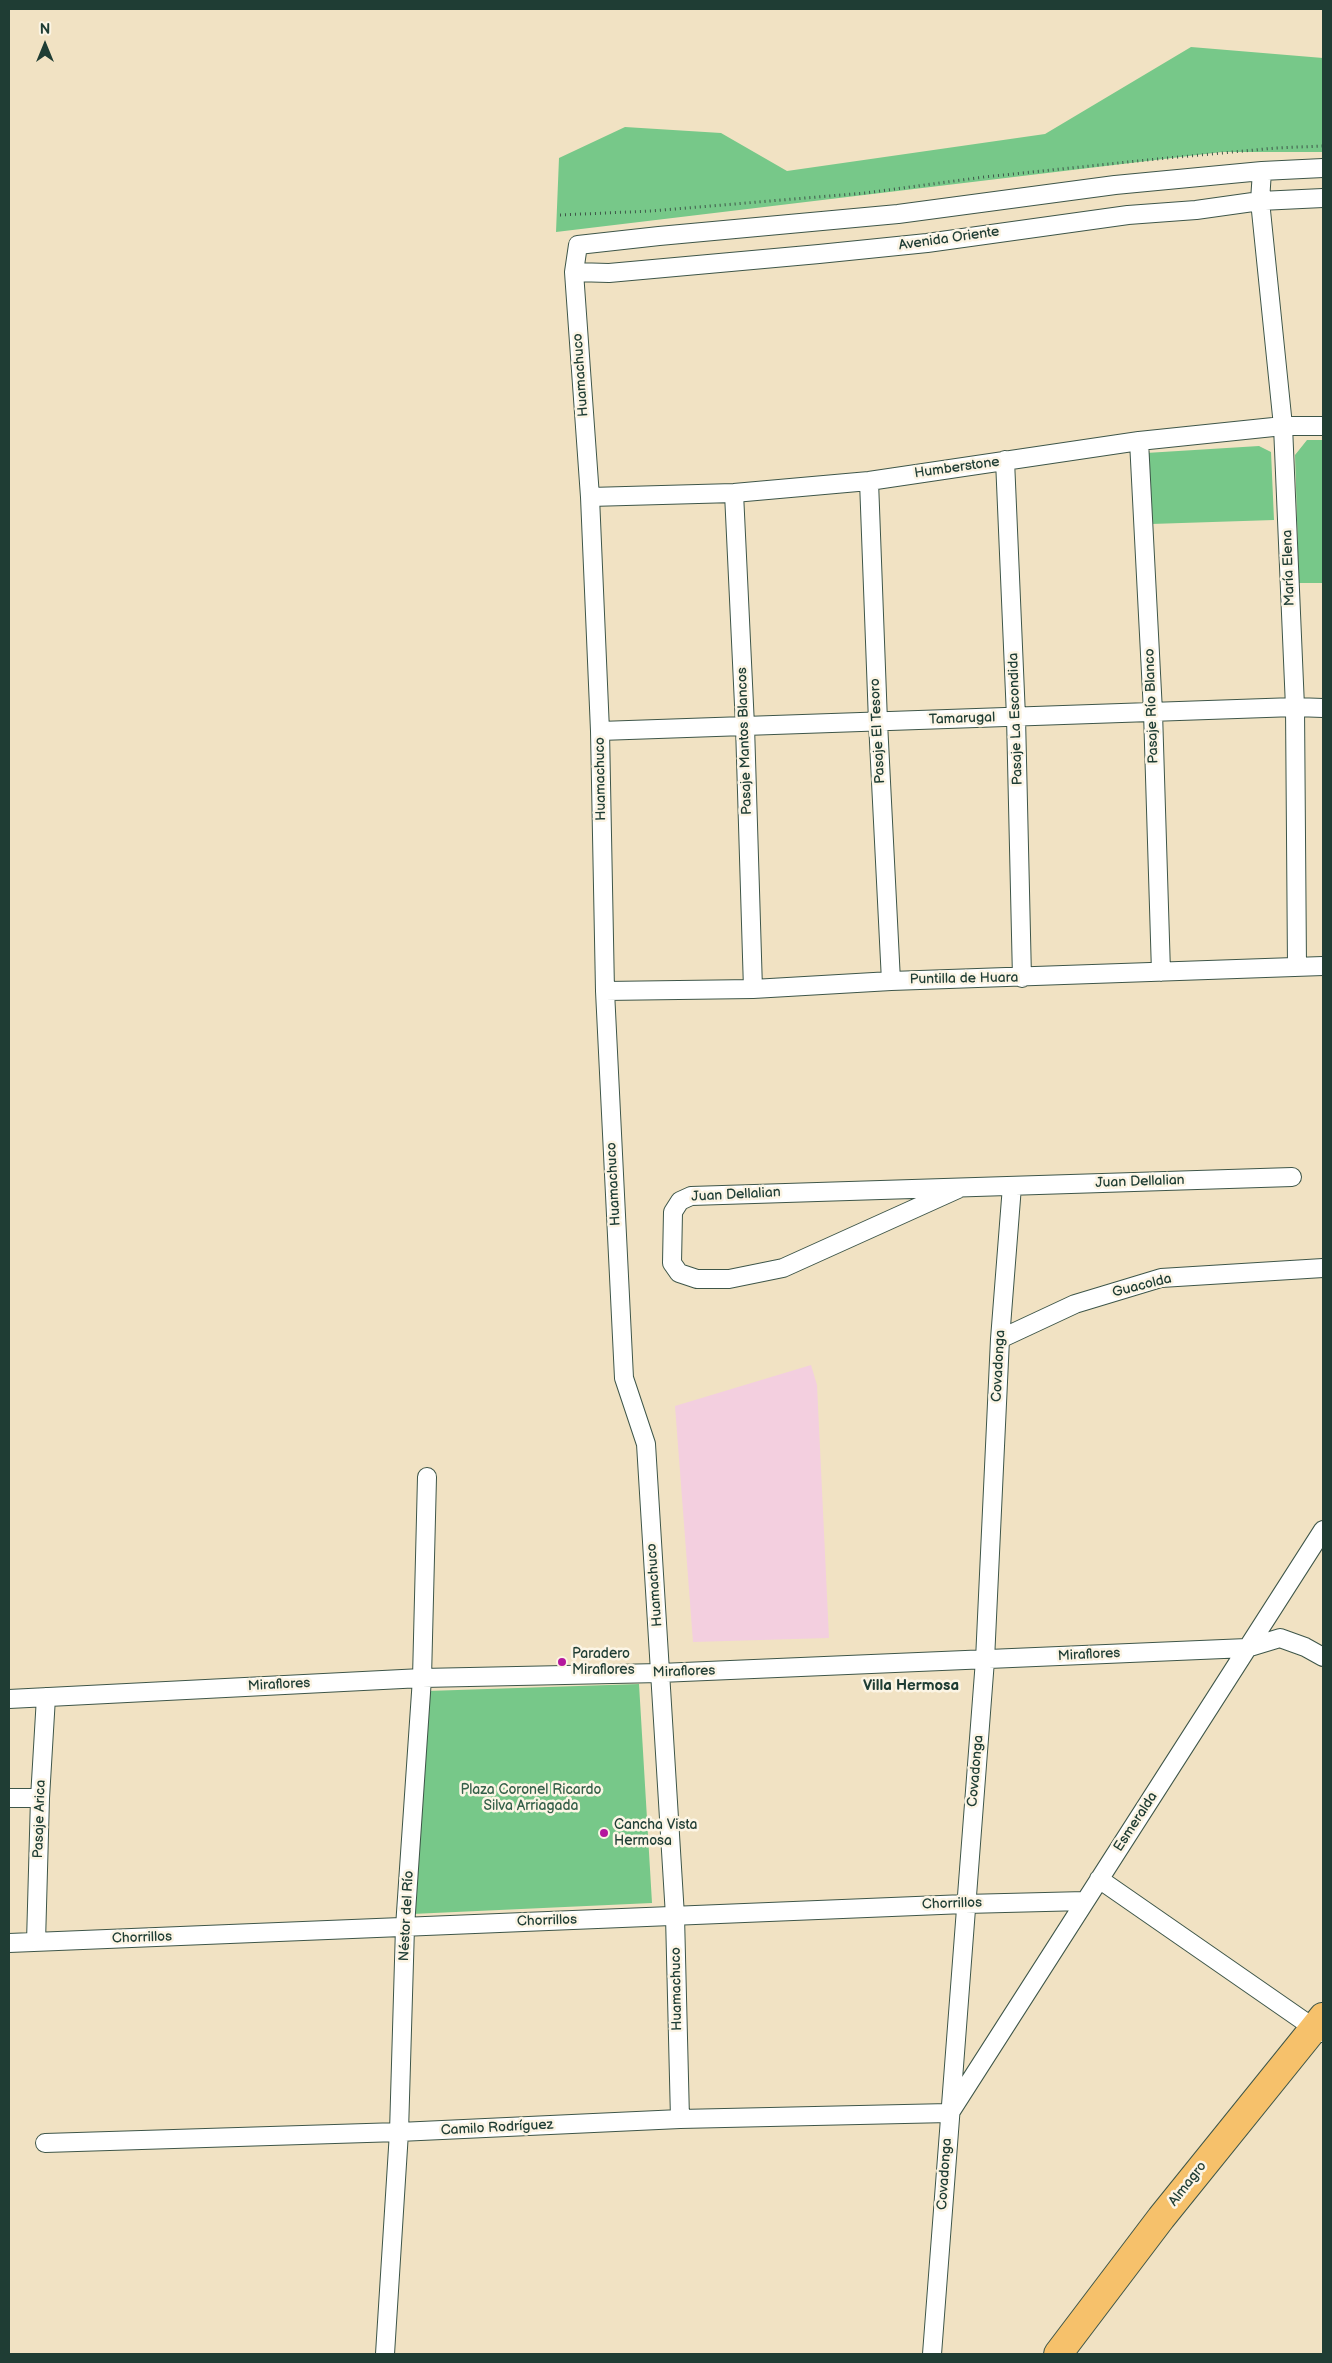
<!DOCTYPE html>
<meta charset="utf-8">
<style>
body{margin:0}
#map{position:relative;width:1332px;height:2363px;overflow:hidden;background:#f1e2c3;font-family:"Balsamiq Sans",sans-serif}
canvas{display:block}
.frame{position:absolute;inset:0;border:10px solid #1f3d34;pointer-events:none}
.north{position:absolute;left:20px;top:20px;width:50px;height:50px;-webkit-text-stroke:4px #fcf5e5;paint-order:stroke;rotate:0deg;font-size:14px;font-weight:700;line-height:20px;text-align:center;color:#1f3d34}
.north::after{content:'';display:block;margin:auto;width:18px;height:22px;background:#1f3d34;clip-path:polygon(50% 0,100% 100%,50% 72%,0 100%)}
</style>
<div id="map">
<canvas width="1332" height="2363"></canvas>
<div class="frame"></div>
<div class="north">N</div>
</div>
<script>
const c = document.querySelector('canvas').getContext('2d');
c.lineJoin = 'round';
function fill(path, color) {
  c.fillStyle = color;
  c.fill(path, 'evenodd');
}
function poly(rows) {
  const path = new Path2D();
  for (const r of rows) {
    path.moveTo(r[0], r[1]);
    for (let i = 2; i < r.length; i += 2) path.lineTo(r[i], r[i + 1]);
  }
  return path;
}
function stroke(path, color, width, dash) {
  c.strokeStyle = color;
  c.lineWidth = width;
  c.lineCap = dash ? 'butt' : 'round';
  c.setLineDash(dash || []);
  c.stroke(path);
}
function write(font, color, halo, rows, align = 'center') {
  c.font = font + ' "Balsamiq Sans",sans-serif';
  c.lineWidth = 5;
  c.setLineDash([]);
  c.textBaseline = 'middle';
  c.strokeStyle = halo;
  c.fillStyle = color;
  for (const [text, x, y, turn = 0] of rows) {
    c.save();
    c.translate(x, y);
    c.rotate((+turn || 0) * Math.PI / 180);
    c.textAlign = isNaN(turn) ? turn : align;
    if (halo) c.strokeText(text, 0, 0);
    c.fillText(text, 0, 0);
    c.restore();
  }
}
fill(poly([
 [811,1365,817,1385,829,1638,693,1642,675,1406]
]), '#f3cfdf');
fill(poly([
 [1191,47,1323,58,1323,152,1222,152,556,232,559,158,625,127,721,133,787,171,1045,134],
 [1307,440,1323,440,1323,583,1299,583,1295,455],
 [1259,446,1271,452,1274,520,1151,524,1146,453],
 [639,1684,652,1903,412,1914,427,1691]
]), '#77c889');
const minor = poly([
 [1262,171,1260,201,1283,426,1295,707,1297,967],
 [574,272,609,273,819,254,927,243,1128,215,1196,210,1260,201,1323,198],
 [1139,441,1153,712,1161,972],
 [1005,460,1016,717,1022,978],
 [869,481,878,722,891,981],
 [734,493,745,726,753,989],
 [590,497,734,493,869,481,1139,441,1283,426,1323,426],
 [600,731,1295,707,1323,708],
 [605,991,753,989,891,981,1323,966],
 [958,1189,783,1268,729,1279,697,1279,679,1273,672,1263,673,1212,680,1201,691,1196,1292,1177],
 [1000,1339,1075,1304,1161,1278,1323,1268],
 [9,1699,422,1678,660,1673,1247,1648,1280,1638,1305,1647,1323,1657],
 [9,1798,40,1798],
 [1099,1879,1321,2033],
 [36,1942,40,1798,46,1697],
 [9,1943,965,1904,1085,1901],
 [951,2111,1323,1530],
 [680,2119,675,1916,646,1444,624,1378,605,991,600,731,590,497,574,272,578,245,659,236,898,214,1115,185,1262,171,1323,168],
 [45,2143,399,2132,680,2119,949,2113],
 [385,2354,399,2132,405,1927,422,1678,427,1477],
 [932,2354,985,1660,1000,1339,1012,1186]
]);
const primary = poly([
 [1058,2354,1161,2218,1323,2017]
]);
stroke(minor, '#3e5649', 20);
stroke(primary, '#3e5649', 30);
stroke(poly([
 [560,215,651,211,865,193,984,177,1157,159,1276,148,1323,146]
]), '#3e5649', 3, [1, 4]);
stroke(minor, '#fff', 18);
stroke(primary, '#f6c16b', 28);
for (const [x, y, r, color] of [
 [562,1662,5,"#b5179e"],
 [604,1833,5,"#b5179e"]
]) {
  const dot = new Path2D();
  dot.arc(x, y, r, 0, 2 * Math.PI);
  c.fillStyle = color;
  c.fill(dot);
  stroke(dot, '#fcf5e5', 2);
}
write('14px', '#1f3d34', '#fcf5e5', [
 ["Avenida Oriente",949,239,-8],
 ["Huamachuco",581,375,-94],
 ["Humberstone",957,468,-8],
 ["María Elena",1289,568,-92],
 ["Pasaje Río Blanco",1152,706,-92],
 ["Tamarugal",962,719,-2],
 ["Pasaje La Escondida",1016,719,-92],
 ["Pasaje El Tesoro",878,731,-93],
 ["Pasaje Mantos Blancos",745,741,-92],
 ["Huamachuco",601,779,-91],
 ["Puntilla de Huara",964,979,-1],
 ["Juan Dellalian",1140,1182,-2],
 ["Huamachuco",614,1184,-93],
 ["Juan Dellalian",736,1195,-3],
 ["Guacolda",1142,1286,-14],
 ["Covadonga",999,1366,-87],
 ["Huamachuco",655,1585,-94],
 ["Miraflores",1089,1655,-3],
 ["Miraflores",684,1672,-2],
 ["Miraflores",279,1685,-3],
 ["Covadonga",976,1771,-85],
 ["Pasaje Arica",40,1819,-88],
 ["Esmeralda",1136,1822,-57],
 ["Chorrillos",952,1904,-2],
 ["Néstor del Río",407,1916,-87],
 ["Chorrillos",547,1921,-2],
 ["Chorrillos",142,1938,-2],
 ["Huamachuco",677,1989,-91],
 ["Camilo Rodríguez",497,2128,-3],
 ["Covadonga",945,2174,-86],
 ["Almagro",1188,2184,-52]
]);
write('14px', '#1f3d34', '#fcf5e5', [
 ["Paradero",572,1654],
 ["Miraflores",572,1670],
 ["Cancha Vista",614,1825],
 ["Hermosa",614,1841]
], 'left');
write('14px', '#356049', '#fcf5e5', [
 ["Plaza Coronel Ricardo",531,1790],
 ["Silva Arriagada",531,1806]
]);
write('bold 15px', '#1f3d34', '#fcf5e5', [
 ["Villa Hermosa",911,1686]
]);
</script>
